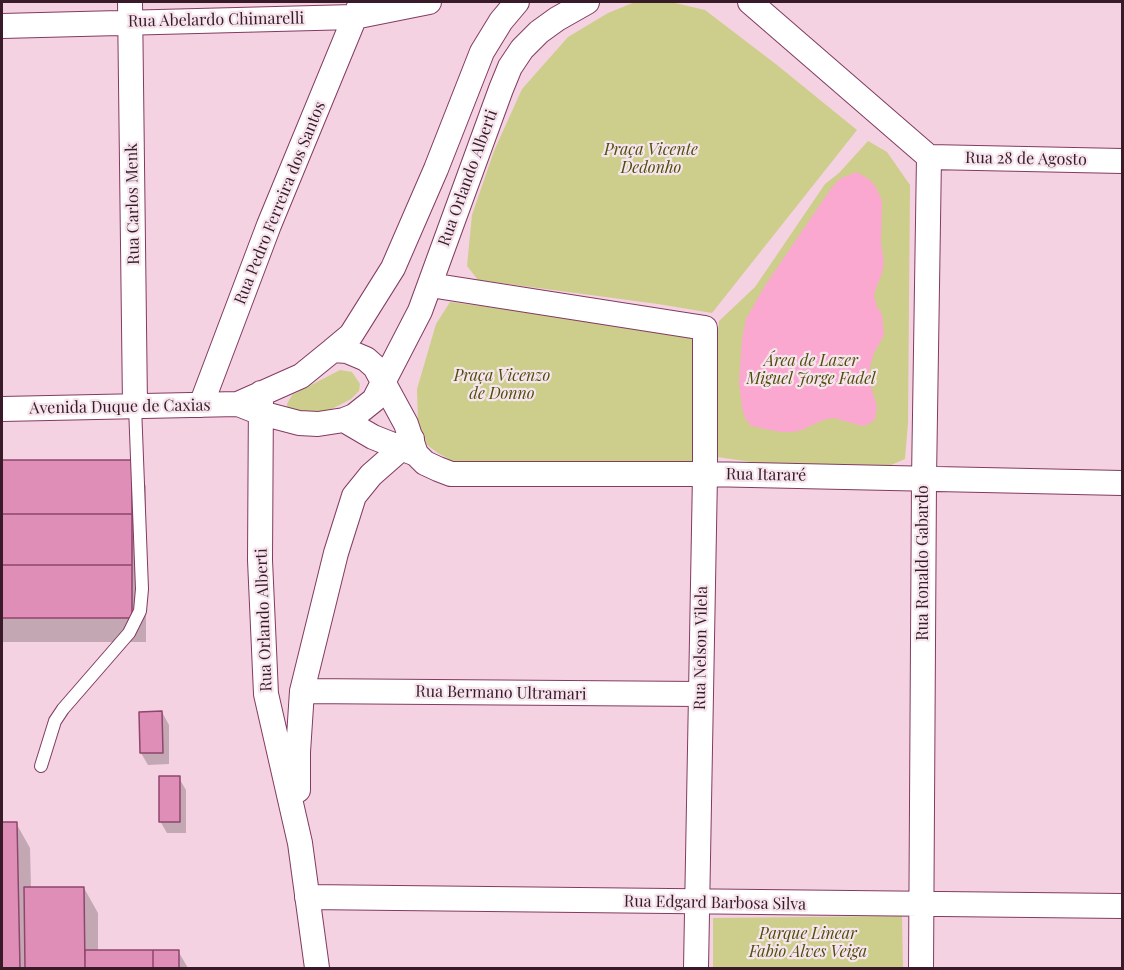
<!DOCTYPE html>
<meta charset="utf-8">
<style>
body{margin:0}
#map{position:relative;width:1124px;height:970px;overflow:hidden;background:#f4d2e2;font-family:"Playfair Display",serif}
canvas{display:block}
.frame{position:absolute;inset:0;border:3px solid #381a29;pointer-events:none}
</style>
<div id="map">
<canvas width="1124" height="970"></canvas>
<div class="frame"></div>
</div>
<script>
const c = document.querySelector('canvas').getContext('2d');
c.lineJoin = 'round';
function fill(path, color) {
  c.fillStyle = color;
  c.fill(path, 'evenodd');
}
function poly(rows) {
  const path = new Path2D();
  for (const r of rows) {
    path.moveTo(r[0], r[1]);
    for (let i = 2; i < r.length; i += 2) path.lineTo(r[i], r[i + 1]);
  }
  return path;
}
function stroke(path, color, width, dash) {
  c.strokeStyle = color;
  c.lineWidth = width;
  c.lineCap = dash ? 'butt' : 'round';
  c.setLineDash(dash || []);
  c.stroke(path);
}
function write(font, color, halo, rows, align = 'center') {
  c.font = font + ' "Playfair Display",serif';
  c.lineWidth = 4.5;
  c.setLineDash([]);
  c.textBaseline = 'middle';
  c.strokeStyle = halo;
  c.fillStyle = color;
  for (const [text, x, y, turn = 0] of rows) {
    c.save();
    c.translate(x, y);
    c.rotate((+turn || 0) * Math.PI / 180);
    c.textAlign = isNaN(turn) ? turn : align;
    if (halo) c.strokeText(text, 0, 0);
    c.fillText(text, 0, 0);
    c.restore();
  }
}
fill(poly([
 [635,2,671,2,705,10,777,65,857,130,712,313,658,304,478,280,467,266,472,215,494,151,522,89,568,37,608,13],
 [868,141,887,152,910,185,908,423,905,459,875,472,759,463,717,457,713,417,715,363,719,321,755,287,825,184,839,173],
 [450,302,696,333,694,465,454,462,438,453,427,445,418,424,417,389,436,324],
 [340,370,352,372,360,384,359,391,351,399,316,417,288,415,287,404,292,395],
 [902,916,903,968,713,968,713,918]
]), '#cdce8b');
fill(poly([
 [857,172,870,180,876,187,882,201,881,244,884,262,882,273,874,294,877,307,882,314,884,335,874,353,869,371,869,380,877,407,875,419,869,424,862,426,834,418,823,420,802,430,793,432,780,432,751,426,745,418,742,408,739,382,742,339,746,319,766,284,830,190,839,179]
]), '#fba8d0');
fill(poly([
 [2,462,132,462,146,486,146,642,2,642],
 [162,712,169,725,169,764,148,765,141,753],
 [179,778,186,790,186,833,167,833,160,821],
 [16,823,30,848,31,888,84,888,98,913,98,951,178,951,188,968,2,968,2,824]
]), '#0003');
const building = poly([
 [2,460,132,460,132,514,2,514,2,460],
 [2,514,132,514,132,565,2,565,2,514],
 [2,565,132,565,132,618,2,618,2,565],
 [162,711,163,753,140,753,139,712,162,711],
 [159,776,180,776,180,822,159,822,159,776],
 [2,822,17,822,20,968,2,968,2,822],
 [24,887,84,887,85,968,25,968,24,887],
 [85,950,153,950,153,968,85,968,85,950],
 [153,950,179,950,179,968,153,968,153,950]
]);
fill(building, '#df8fb7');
stroke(building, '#8e466c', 1.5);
const service = poly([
 [41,766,55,721,63,709,129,633,140,611,142,589,135,406]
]);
const minor = poly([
 [130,2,135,406],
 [750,2,929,157],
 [2,26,354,17,429,2],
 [929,157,1122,161],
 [430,285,705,328,705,474,696,968],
 [333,350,351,335,393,268,436,169,482,52,501,21,517,2],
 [261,393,260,560,266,694,300,843,317,968],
 [238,404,261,413,299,423,318,424,344,420,354,416,374,400,420,311,501,89,510,67,522,49,539,32,557,19,587,2],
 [201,405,269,225,361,2],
 [2,409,238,404,301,376,333,350,347,351,366,359,375,367,406,424,416,454],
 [344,420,373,437,416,454,425,463,438,469,451,474,705,474,1122,483],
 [302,691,700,694],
 [298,790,298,752,302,691,336,553,354,496,371,475,412,439],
 [307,897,1122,906],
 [921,968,924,479,929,157]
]);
stroke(service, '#823b61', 14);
stroke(minor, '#823b61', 26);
stroke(service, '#fff', 12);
stroke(minor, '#fff', 24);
write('16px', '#381a29', '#f6e5ed', [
 ["Rua Abelardo Chimarelli",216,20,-1],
 ["Rua 28 de Agosto",1026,159,1],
 ["Rua Orlando Alberti",468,178,-70],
 ["Rua Pedro Ferreira dos Santos",280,203,-68],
 ["Rua Carlos Menk",133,204,-91],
 ["Avenida Duque de Caxias",120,407,-1],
 ["Rua Itararé",766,475,1],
 ["Rua Ronaldo Gabardo",923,563,-90],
 ["Rua Orlando Alberti",264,620,-92],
 ["Rua Nelson Vilela",701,648,-89],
 ["Rua Bermano Ultramari",501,693,1],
 ["Rua Edgard Barbosa Silva",715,903,1]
]);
write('italic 16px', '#4e4d0a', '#f6e5ed', [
 ["Praça Vicente",651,150],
 ["Dedonho",651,168],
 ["Área de Lazer",811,361],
 ["Miguel Jorge Fadel",811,379],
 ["Praça Vicenzo",502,376],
 ["de Donno",502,394],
 ["Parque Linear",808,934],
 ["Fabio Alves Veiga",808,952]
]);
</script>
